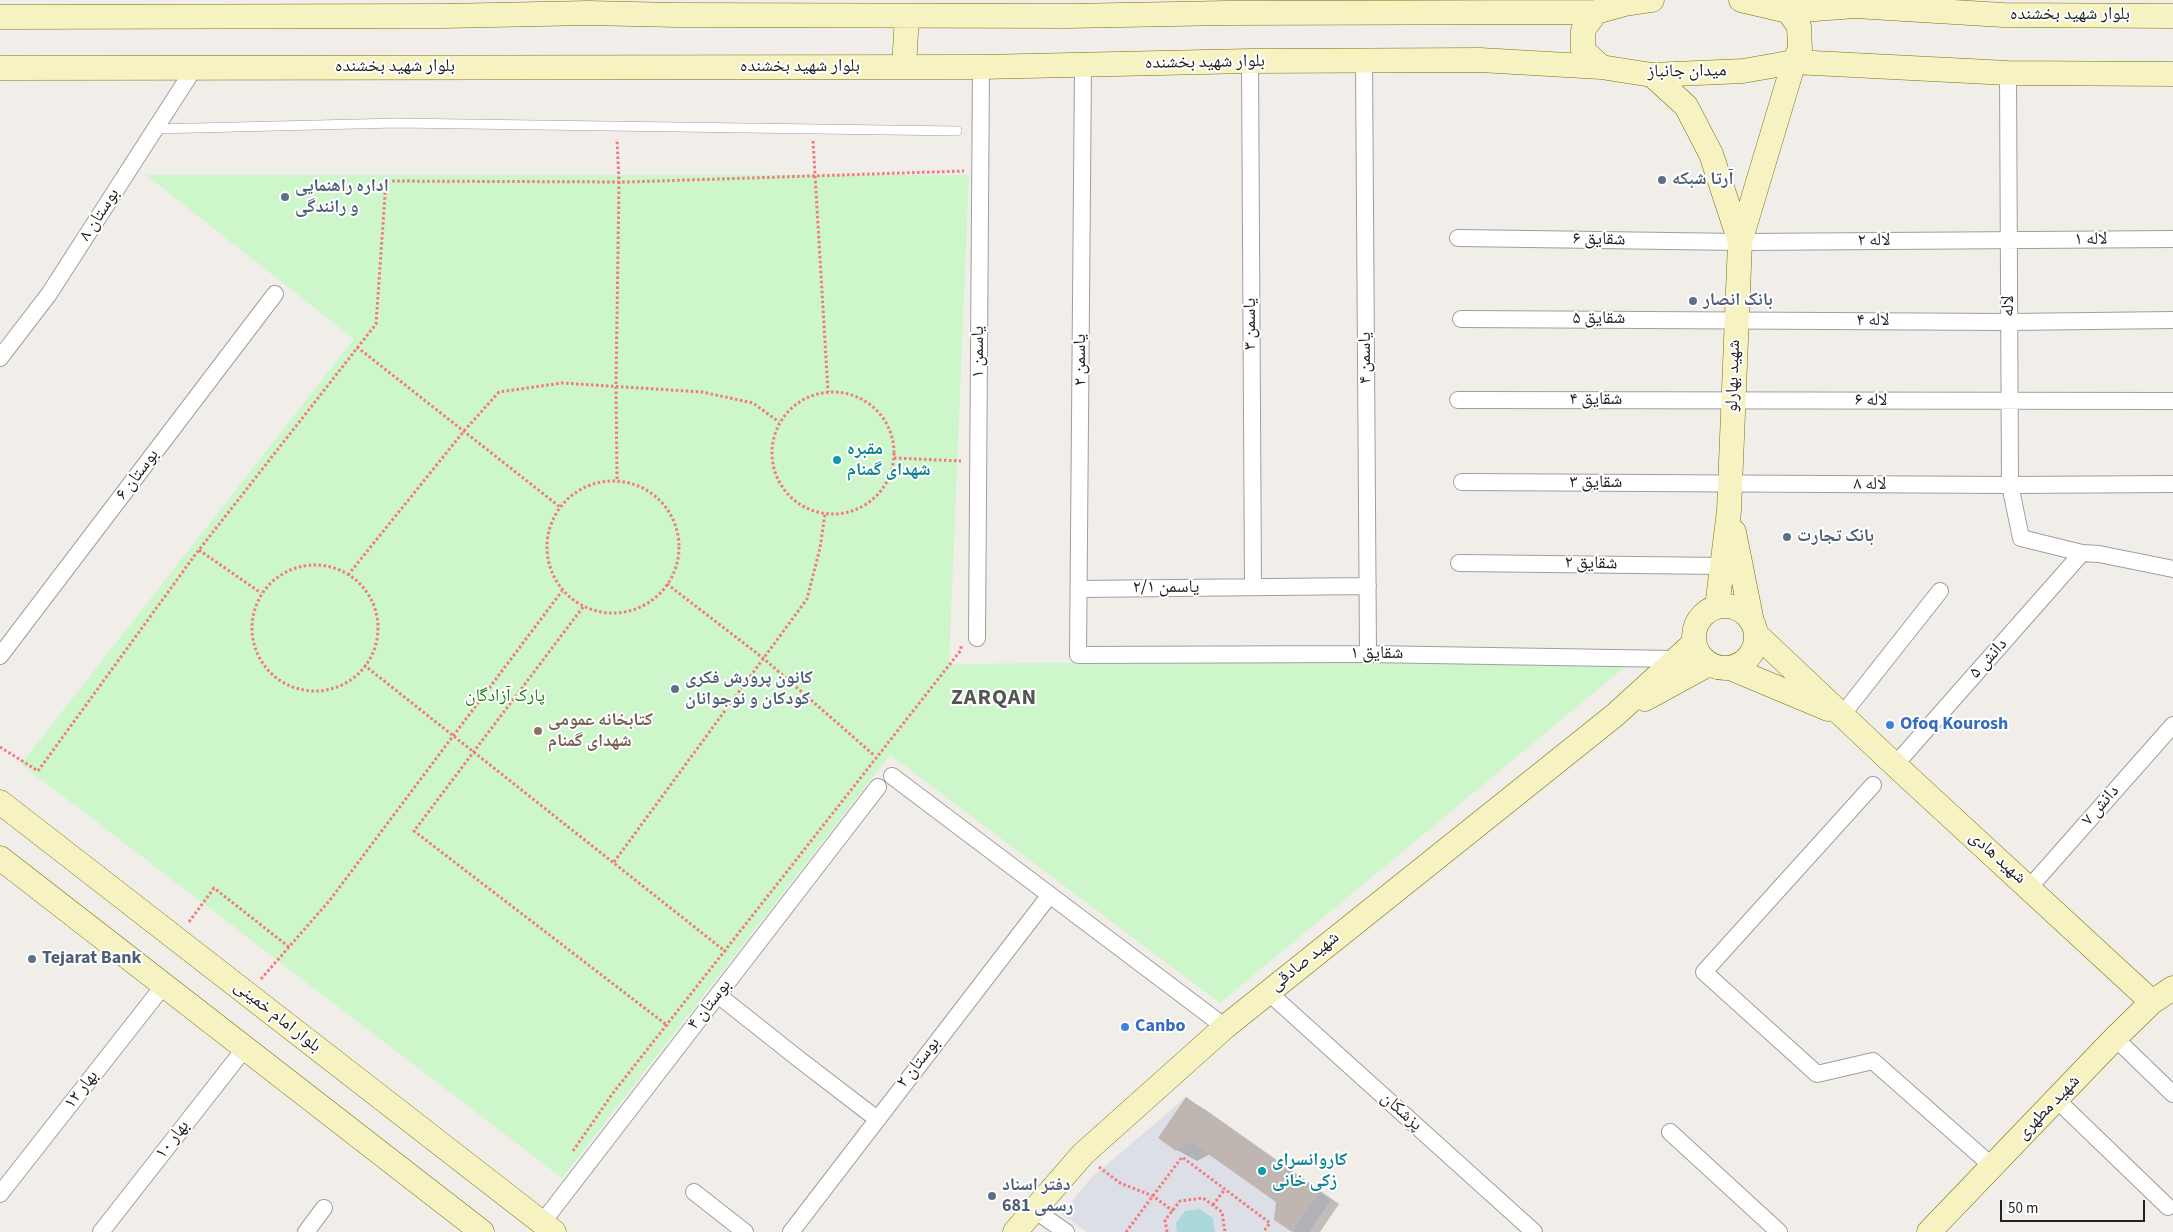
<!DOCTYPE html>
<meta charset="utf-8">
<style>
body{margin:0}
#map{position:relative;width:2173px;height:1232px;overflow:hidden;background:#f1ede9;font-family:"Source Sans 3",sans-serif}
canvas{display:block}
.scale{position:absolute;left:2000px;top:1200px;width:145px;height:22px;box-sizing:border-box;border:2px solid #222;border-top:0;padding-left:6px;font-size:15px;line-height:18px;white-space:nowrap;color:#222;-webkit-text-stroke:4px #fff;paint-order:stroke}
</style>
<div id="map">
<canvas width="2173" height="1232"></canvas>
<div class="scale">50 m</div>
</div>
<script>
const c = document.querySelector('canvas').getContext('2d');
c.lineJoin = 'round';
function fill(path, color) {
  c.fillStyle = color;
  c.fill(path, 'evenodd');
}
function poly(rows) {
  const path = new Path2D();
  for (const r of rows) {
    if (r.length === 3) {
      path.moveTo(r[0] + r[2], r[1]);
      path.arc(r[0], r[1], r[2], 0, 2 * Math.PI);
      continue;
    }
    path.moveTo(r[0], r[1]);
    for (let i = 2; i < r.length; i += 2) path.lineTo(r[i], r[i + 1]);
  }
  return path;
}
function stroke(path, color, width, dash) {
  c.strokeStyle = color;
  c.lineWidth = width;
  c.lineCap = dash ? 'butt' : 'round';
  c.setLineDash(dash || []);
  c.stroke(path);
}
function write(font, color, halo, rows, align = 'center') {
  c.font = font + ' "Source Sans 3","Noto Naskh Arabic",sans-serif';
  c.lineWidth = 4;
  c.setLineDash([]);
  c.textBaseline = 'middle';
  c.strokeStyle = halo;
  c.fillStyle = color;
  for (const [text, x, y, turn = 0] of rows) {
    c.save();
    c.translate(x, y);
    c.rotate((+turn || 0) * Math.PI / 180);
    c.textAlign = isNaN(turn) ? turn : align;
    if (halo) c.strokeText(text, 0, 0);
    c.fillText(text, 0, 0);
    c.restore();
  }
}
fill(poly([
 [146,175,969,175,949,664,1637,657,1220,1003,890,755,562,1178,21,764,354,339]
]), '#cdf7ca');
fill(poly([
 [1186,1097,1331,1200,1309,1232,1087,1232,1061,1214,1092,1177]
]), '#dddfe7');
fill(poly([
 [1200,1209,1213,1218,1215,1232,1177,1232,1176,1223,1185,1211]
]), '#acd8dc');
fill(poly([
 [1187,1099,1206,1110,1339,1204,1320,1232,1294,1232,1276,1220,1277,1202,1210,1154,1197,1161,1177,1150]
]), '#0003');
fill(poly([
 [1186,1097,1320,1192,1292,1232,1274,1220,1276,1202,1191,1142,1176,1151,1158,1138]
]), '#bfb6b2');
const lane = poly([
 [155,129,397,123,957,131]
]);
const street = poly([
 [1250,61,1253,587],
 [1364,62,1368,654],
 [1083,66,1078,655,1368,654,1675,659],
 [2008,73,2010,485,2021,538,2082,553,2099,554,2173,569],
 [1458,238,1740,242,2173,239],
 [1461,319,2009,322,2173,320],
 [0,358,49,294,195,67],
 [1458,400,2173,401],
 [1462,482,2010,485,2173,484],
 [1459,563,1723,566],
 [1079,589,1368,586],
 [977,638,981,67],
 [0,656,275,294],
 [1842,715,1940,591],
 [1895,765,2082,553],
 [892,776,1225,1027],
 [1873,785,1704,972,1817,1074,1873,1061,1992,1166],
 [2029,888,2173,725],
 [1268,992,1534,1232],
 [718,995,800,1060,877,1119],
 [2115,1038,2173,1094],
 [2057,1100,2168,1207],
 [1670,1132,1779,1232],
 [694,1192,745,1232],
 [0,1194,164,985],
 [1033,1209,1066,1232],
 [542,1223,878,787],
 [101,1232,245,1048],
 [306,1232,324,1208],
 [791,1232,1049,896]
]);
const secondary = poly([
 [1652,0,1625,4,1596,12,1583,30,1583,50,1601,67,1652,75,1743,71,1794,62,1800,49,1799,26,1788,11,1741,0],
 [1788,11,1855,6,2003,15,2173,16],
 [0,17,443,16,589,13,676,15,1068,16,1227,13,1596,12],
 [904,67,907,16],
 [0,68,981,67,1250,61,1480,60,1601,67],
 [1652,75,1686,106,1711,154,1740,242],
 [1734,532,1752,622],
 [1725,637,31],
 [1717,607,1729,511,1740,242,1794,62,2008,73,2173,74],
 [1756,634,1895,765,2152,1002],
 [1730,668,1828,709],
 [1645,699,1709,664],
 [0,802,554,1232],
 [0,858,482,1232],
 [1015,1232,1083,1154,1225,1027,1615,715,1694,643],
 [1929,1232,2115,1038,2152,1002,2173,988]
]);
stroke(lane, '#9f9f9f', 10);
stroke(street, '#9f9f9f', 18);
stroke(secondary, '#76730b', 25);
stroke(poly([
 [813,141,828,392],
 [357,347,560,507],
 [833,453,61],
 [894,458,961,461],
 [617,479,616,385,619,182,617,139],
 [613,547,66],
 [199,550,261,593],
 [315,628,63],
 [348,575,464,431,499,392,562,383,702,392,753,403,779,422],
 [667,584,763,658,875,756],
 [583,607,414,831,668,1026],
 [364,665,726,952],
 [0,747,38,771,195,555,376,324,386,181,627,182,964,171],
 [614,862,807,599,820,548,825,514],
 [189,922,214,888,289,947],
 [261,979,330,900,562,591],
 [573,1151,613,1093,961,650,961,645],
 [1099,1167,1120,1183,1153,1196,1173,1211],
 [1213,1205,1225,1189],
 [1126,1232,1182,1157,1270,1223,1263,1232],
 [1167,1232,1165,1220,1180,1201,1203,1198,1222,1212,1225,1232]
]), '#f3797d', 3, [2.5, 2.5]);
stroke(lane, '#fff', 9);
stroke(street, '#fff', 16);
stroke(secondary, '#f7f2c2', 24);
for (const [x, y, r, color] of [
 [1662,180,5,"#5c6f8a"],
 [285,197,5,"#5c6f8a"],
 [1693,301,5,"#5c6f8a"],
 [837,460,5,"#0f9aa8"],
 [1787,537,5,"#5c6f8a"],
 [675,689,5,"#5c6f8a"],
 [1890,725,5,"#3f7fe0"],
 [538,731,5,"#8d6e63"],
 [32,959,5,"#5c6f8a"],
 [1125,1027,5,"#3f7fe0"],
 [1262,1171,5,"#0f9aa8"],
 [992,1196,5,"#5c6f8a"]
]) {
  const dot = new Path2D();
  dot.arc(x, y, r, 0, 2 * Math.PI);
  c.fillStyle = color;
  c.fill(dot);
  stroke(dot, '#fff', 2);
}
write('18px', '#222', '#fff', [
 ["بلوار شهید بخشنده",2070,15],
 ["بلوار شهید بخشنده",1205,63,-1],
 ["بلوار شهید بخشنده",395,67],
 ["بلوار شهید بخشنده",800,67],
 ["میدان جانباز",1687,72,-1],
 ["بوستان ۸",100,215,-57],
 ["شقایق ۶",1599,240,1],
 ["لاله ۱",2091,240,-1],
 ["لاله ۲",1874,241],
 ["لاله",2009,306,-90],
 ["شقایق ۵",1599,319],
 ["لاله ۴",1873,321],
 ["یاسمن ۳",1251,324,-90],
 ["یاسمن ۱",979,352,-90],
 ["یاسمن ۴",1366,358,-90],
 ["یاسمن ۲",1081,360,-90],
 ["شهید بهارلو",1734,376,-88],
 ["شقایق ۴",1596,400],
 ["لاله ۶",1871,401,1],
 ["بوستان ۶",138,475,-53],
 ["شقایق ۳",1596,483],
 ["لاله ۸",1870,485],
 ["شقایق ۲",1591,564,1],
 ["یاسمن ۲/۱",1166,588],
 ["شقایق ۱",1377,654],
 ["دانش ۵",1989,659,-48],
 ["دانش ۷",2101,806,-49],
 ["شهید هادی",1997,858,42],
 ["شهید صادقی",1305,962,-39],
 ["بوستان ۴",710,1005,-52],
 ["بلوار امام خمینی",277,1017,38],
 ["بوستان ۲",919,1063,-52],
 ["بهار ۱۲",82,1090,-52],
 ["شهید مطهری",2049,1108,-46],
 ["پزشکان",1401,1112,42],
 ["بهار ۱۰",173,1140,-52]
]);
write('bold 18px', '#4e5e75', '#fff', [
 ["آرتا شبکه",1672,180],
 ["اداره راهنمایی",295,187],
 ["و رانندگی",295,208],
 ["بانک انصار",1703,301],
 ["بانک تجارت",1797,537],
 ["کانون پرورش فکری",685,679],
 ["کودکان و نوجوانان",685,700],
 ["Tejarat Bank",42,959],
 ["دفتر اسناد",1002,1186],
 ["رسمی 681",1002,1207]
], 'left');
write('bold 18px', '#0d838f', '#fff', [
 ["مقبره",847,450],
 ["شهدای گمنام",847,471],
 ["کاروانسرای",1272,1161],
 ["زکی خانی",1272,1182]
], 'left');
write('18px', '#187d12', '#fff', [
 ["پارک آزادگان",505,697]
]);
write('bold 18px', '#785e54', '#fff', [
 ["کتابخانه عمومی",548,721],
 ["شهدای گمنام",548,742]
], 'left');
write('bold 18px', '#366cbe', '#fff', [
 ["Ofoq Kourosh",1900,725],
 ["Canbo",1135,1027]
], 'left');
c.letterSpacing = '1px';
write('bold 22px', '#555', '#fff', [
 ["ZARQAN",994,699]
]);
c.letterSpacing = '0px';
</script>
